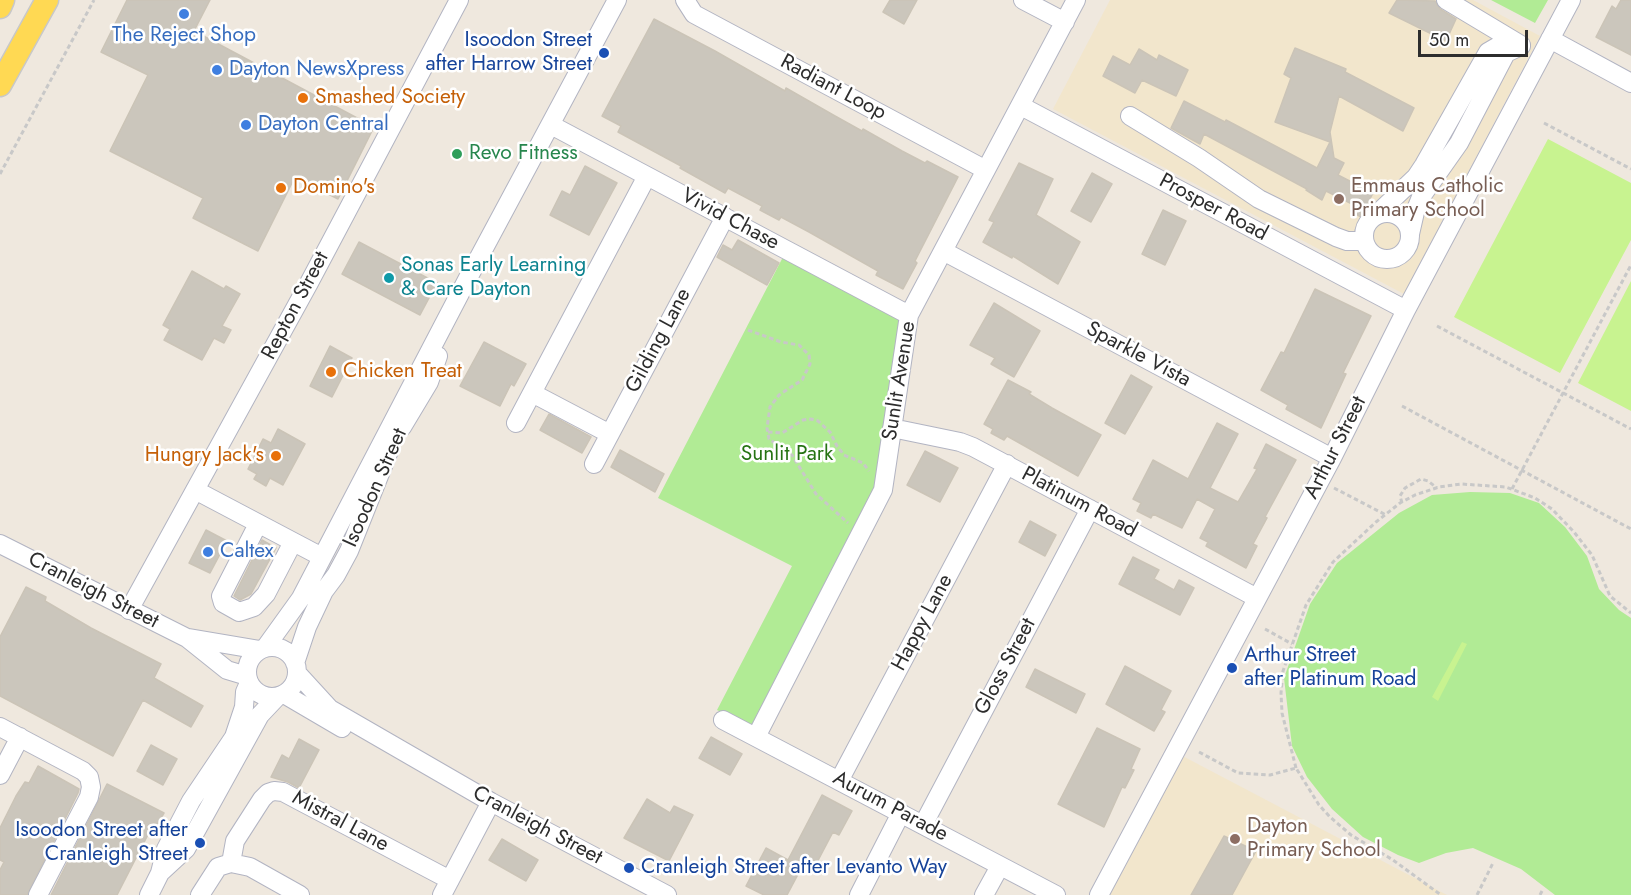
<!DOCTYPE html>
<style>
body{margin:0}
#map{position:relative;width:1631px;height:895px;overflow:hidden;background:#efe8de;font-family:Jost,sans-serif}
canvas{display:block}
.scale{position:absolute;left:1418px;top:30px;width:110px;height:27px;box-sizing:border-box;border:3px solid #2d2d2d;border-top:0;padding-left:8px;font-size:18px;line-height:21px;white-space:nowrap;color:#2d2d2d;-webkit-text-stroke:4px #fff;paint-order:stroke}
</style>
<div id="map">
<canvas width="1631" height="895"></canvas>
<div class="scale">50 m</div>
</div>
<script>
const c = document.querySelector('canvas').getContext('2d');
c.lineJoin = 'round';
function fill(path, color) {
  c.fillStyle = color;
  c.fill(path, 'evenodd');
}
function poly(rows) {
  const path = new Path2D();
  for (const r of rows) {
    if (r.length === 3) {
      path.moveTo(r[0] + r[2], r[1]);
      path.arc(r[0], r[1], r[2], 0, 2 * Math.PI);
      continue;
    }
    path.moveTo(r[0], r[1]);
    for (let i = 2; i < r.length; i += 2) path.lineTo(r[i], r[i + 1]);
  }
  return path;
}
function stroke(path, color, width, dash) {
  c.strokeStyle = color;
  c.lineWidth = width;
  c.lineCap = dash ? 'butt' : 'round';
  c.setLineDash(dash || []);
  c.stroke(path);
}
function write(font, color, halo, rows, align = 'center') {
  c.font = font + ' Jost,sans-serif';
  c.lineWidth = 5;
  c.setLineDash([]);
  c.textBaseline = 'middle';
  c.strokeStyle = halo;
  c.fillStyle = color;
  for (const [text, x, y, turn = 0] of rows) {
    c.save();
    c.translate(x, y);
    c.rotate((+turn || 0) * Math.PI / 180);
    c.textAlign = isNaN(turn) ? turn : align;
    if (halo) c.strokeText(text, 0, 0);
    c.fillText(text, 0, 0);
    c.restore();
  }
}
fill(poly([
 [1110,0,1473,0,1540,36,1404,294,1053,109],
 [1175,752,1447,895,1099,895]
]), '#f2e6cc');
fill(poly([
 [1491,0,1548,0,1535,23],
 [783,257,900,320,879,488,754,728,717,710,792,566,658,498],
 [1470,492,1510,493,1539,503,1565,527,1587,556,1599,589,1619,610,1631,618,1631,895,1555,895,1521,869,1473,848,1446,853,1419,863,1398,855,1363,837,1332,809,1307,777,1292,746,1284,678,1310,604,1337,563,1399,513,1432,495]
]), '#b1eb95');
fill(poly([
 [1548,139,1631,183,1631,240,1560,373,1454,317],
 [1631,281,1631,411,1578,383],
 [1462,642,1467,644,1438,701,1432,697]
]), '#c8f390');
const building = poly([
 [127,0,210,0,194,31,374,127,338,199,295,177,258,251,193,218,203,198,110,151,148,75,101,52,127,0],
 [890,0,917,0,904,24,883,12,890,0],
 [1397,0,1435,1,1440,9,1456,19,1446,41,1389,13,1397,0],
 [1621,0,1631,0,1631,55,1596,37,1612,6,1616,9,1621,0],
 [654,19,715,51,785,91,786,88,835,116,862,131,863,129,902,151,925,163,927,161,958,177,915,261,917,263,903,289,876,275,878,271,809,232,781,217,779,220,760,210,762,206,728,188,725,193,680,168,681,166,618,132,621,126,602,116,654,19],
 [1295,48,1346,69,1345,72,1414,108,1403,131,1339,96,1330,132,1334,158,1344,163,1338,175,1373,193,1361,217,1351,211,1354,205,1326,191,1322,200,1306,190,1307,189,1204,134,1200,144,1171,128,1184,101,1225,122,1226,120,1317,168,1330,142,1275,122,1291,78,1284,74,1295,48],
 [1139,49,1157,60,1159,55,1188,70,1176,96,1142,80,1135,93,1103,76,1113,56,1130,65,1139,49],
 [1019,163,1053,179,1036,215,1080,242,1058,284,1013,256,1012,258,983,242,994,222,989,220,1019,163],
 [585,166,617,183,589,235,550,215,562,191,570,195,585,166],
 [1092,173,1112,184,1091,222,1071,211,1092,173],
 [1163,210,1186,221,1165,265,1142,254,1163,210],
 [738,240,779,263,767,285,717,257,723,245,732,250,738,240],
 [359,242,437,283,420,315,342,274,359,242],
 [192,271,224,289,226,286,240,294,222,326,231,330,224,343,214,338,202,360,164,340,170,329,163,325,192,271],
 [1315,289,1371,316,1343,373,1346,374,1321,428,1286,409,1288,405,1261,390,1281,352,1284,353,1315,289],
 [994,303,1040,331,1014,377,991,364,995,358,970,345,994,303],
 [484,342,526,364,514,386,511,384,500,406,460,386,484,342],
 [330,346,352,358,332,397,310,386,330,346],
 [1131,375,1152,387,1125,434,1105,423,1131,375],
 [1008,380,1031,392,1029,394,1052,408,1101,435,1078,476,1007,436,1004,440,991,433,993,429,984,424,1008,380],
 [549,414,591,437,582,453,540,430,549,414],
 [1217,423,1238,434,1210,488,1238,502,1257,469,1254,468,1266,444,1296,460,1265,517,1267,518,1253,544,1257,546,1246,568,1206,546,1208,542,1200,538,1215,509,1197,499,1182,528,1153,514,1151,518,1137,511,1141,503,1133,499,1153,460,1188,479,1217,423],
 [278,429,305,444,283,485,270,478,266,486,254,479,257,474,248,469,263,439,271,443,278,429],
 [620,450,664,474,655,492,611,467,620,450],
 [925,451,958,468,940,502,907,485,925,451],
 [1030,521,1056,535,1045,556,1019,542,1030,521],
 [206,530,227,541,210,573,189,563,206,530],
 [262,540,276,548,251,594,240,600,234,596,262,540],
 [1133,557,1159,570,1154,579,1174,590,1179,580,1194,588,1180,615,1119,584,1133,557],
 [26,587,46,597,45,601,91,628,161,664,154,678,203,706,191,727,143,700,113,756,0,696,0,637,26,587],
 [1125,666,1171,691,1161,710,1165,712,1154,731,1106,704,1125,666],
 [1035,669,1085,694,1076,713,1026,687,1035,669],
 [1097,728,1140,749,1131,769,1134,770,1125,788,1122,787,1104,827,1058,804,1097,728],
 [711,737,742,754,730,775,699,758,711,737],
 [299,739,319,750,299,788,288,782,271,777,282,755,289,759,299,739],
 [151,745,177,759,163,785,137,771,151,745],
 [38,766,79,789,78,793,27,895,0,895,0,870,4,862,0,860,0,828,16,796,25,782,29,783,38,766],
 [107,784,164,813,157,825,154,823,117,895,51,895,107,784],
 [822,795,852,811,839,835,833,832,813,870,803,865,787,895,764,895,746,886,766,848,788,860,822,795],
 [647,799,670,813,674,806,693,815,669,861,624,838,647,799],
 [1224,836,1256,851,1232,895,1191,895,1224,836],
 [502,839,538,860,526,881,489,860,502,839]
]);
fill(building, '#cbc6bc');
stroke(building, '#cbc4b7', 1.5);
const minor = poly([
 [685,0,694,14,986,170],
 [1023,0,1065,22],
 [1446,0,1521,45],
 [1550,39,1631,83],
 [1021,106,1406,310],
 [1130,116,1199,158,1259,199,1336,237,1347,241,1364,241],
 [551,125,909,315],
 [1387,236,23],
 [1376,215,1416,177,1424,165,1488,52,1500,45,1521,46],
 [1410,234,1415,212,1421,197,1459,143,1506,53,1521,46],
 [943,251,1332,458],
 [532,393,610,434],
 [516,423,647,176],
 [402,427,429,382,438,356],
 [892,428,960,442,973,447,1257,598],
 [594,464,725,217],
 [195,490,322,557],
 [258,524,221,596,223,603,239,612,254,607,266,594,293,542],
 [0,544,187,638,227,670,247,676],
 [129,610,309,283,459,0],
 [189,638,260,650],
 [272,672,25],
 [265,648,301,598,468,278,617,0],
 [295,663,307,627,324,591,336,575,349,551,389,451],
 [297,673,330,709,491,802,667,895],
 [284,694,342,728],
 [723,720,1056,895],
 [0,727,83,771,89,777,91,787,89,797,38,895],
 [756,737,883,490,909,315,1076,0],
 [0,775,20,737],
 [839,781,1007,464],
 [923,825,1090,509],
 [231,863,235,841,262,799,268,793,274,791,283,792,298,800,450,880],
 [160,873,186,849,260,715,277,697],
 [149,895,160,873,166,849,191,801,234,737,244,707,245,692,249,683],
 [200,895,218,867,231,863,250,867,300,895],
 [442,895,491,802],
 [859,895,901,813],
 [984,895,1000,866],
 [1099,895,1332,458,1406,310,1571,0]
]);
const major = poly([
 [0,7,3,0],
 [0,85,47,0]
]);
stroke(minor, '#b2b4c2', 20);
stroke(major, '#c8c8c8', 25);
stroke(poly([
 [1544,123,1631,169],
 [0,174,94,0],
 [1437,326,1631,429],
 [748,330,781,342,799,345,809,355,810,364,802,380,779,395,770,407,767,428,769,439,792,455,816,494,848,523],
 [1402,406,1631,529],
 [768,432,782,433,803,420,811,419,818,421,830,432,837,446,844,455,863,463,869,471],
 [1334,488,1386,515],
 [1512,489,1631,265],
 [1402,503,1400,496,1405,488,1421,479,1428,481,1437,488],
 [1265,629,1292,644],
 [1199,752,1238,773,1270,775,1296,768,1319,805,1330,817,1351,835,1393,860,1441,895],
 [1296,768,1282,713,1281,693,1283,671,1306,605,1333,562,1376,522,1400,503,1415,495,1439,487,1461,484,1506,487,1535,498,1552,509,1574,532,1592,555,1610,596,1631,613],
 [1477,895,1493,863],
 [1540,895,1543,889]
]), '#c8c8c8', 3, [4.5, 3]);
stroke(minor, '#fff', 18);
stroke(major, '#ffd953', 22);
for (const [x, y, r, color] of [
 [184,14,6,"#3f7fe0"],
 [604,53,6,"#1a4fb4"],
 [217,70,6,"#3f7fe0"],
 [303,98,6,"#e8710a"],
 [246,125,6,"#3f7fe0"],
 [457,154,6,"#2e9e5b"],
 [281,188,6,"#e8710a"],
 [1339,199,6,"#8d6e63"],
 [389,278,6,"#0f9aa8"],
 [331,372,6,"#e8710a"],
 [276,456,6,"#e8710a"],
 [208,552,6,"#3f7fe0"],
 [1232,668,6,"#1a4fb4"],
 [1235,839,6,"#8d6e63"],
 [200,843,6,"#1a4fb4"],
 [629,868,6,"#1a4fb4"]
]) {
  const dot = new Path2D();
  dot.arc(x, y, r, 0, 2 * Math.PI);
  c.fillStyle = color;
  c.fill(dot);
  stroke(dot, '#fff', 2);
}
write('21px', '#366cbe', '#fff', [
 ["The Reject Shop",184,36,"center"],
 ["Dayton NewsXpress",229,70],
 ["Dayton Central",258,125],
 ["Caltex",220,552]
], 'left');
write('21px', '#164399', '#fff', [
 ["Isoodon Street",592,41],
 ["after Harrow Street",592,65],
 ["Arthur Street",1244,656,"left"],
 ["after Platinum Road",1244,680,"left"],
 ["Isoodon Street after",188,831],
 ["Cranleigh Street",188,855],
 ["Cranleigh Street after Levanto Way",641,868,"left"]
], 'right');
write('21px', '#2d2d2d', '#fff', [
 ["Radiant Loop",833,88,28],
 ["Prosper Road",1213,208,28],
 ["Vivid Chase",730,220,28],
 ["Repton Street",296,306,-62],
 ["Gilding Lane",659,341,-62],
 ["Sparkle Vista",1138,355,28],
 ["Sunlit Avenue",900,381,-81],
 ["Arthur Street",1336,448,-63],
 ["Isoodon Street",376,488,-66],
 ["Platinum Road",1079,503,28],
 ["Cranleigh Street",93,591,27],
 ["Happy Lane",923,623,-62],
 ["Gloss Street",1006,667,-62],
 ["Aurum Parade",890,807,28],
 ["Mistral Lane",340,822,28],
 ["Cranleigh Street",537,826,28]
]);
write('21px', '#c56008', '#fff', [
 ["Smashed Society",315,98],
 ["Domino's",293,188],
 ["Chicken Treat",343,372],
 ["Hungry Jack's",264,456,"right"]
], 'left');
write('21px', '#27864d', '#fff', [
 ["Revo Fitness",469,154]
], 'left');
write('21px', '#785e54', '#fff', [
 ["Emmaus Catholic",1351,187],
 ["Primary School",1351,211],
 ["Dayton",1247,827],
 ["Primary School",1247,851]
], 'left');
write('21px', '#0d838f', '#fff', [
 ["Sonas Early Learning",401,266],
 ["& Care Dayton",401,290]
], 'left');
write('21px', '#267313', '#fff', [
 ["Sunlit Park",787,455]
]);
</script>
